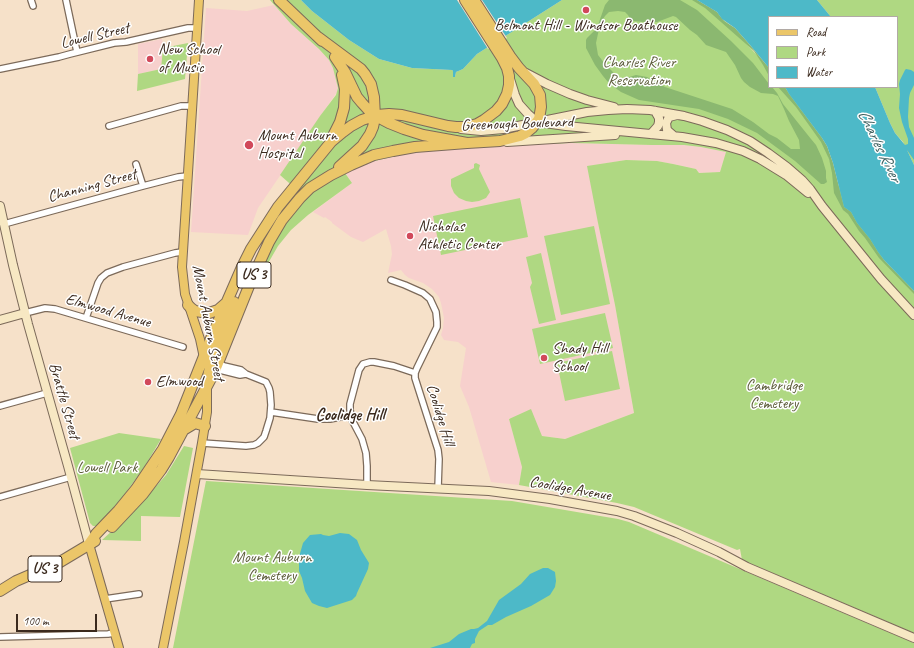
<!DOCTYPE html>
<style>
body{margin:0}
#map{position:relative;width:914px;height:648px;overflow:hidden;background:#f6e1c9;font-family:Caveat,sans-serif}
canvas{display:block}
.legend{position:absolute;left:768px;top:16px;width:130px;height:72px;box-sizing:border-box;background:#fff;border:1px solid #b1aaa5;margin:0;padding:5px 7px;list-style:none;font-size:12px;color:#3b2a1e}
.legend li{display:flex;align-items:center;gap:8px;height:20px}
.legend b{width:20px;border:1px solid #b1aaa5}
.scale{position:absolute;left:16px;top:614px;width:81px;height:18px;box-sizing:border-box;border:2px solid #3b2a1e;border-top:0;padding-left:5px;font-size:12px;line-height:14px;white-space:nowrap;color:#3b2a1e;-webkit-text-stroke:3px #fff;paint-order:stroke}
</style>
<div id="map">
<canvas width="914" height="648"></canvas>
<ul class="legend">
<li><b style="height:5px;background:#ebc669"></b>Road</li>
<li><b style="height:11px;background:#afd882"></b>Park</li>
<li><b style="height:11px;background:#4db9c8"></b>Water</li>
</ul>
<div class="scale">100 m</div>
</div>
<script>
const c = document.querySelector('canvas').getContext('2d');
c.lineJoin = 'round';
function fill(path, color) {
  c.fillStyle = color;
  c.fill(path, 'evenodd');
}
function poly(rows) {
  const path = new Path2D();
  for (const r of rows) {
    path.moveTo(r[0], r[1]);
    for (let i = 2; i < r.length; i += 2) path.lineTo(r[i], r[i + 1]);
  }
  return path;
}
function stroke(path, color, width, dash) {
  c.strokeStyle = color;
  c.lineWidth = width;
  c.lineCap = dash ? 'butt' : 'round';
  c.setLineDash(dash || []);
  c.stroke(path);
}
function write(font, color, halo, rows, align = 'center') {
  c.font = font + ' Caveat,sans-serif';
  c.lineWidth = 3;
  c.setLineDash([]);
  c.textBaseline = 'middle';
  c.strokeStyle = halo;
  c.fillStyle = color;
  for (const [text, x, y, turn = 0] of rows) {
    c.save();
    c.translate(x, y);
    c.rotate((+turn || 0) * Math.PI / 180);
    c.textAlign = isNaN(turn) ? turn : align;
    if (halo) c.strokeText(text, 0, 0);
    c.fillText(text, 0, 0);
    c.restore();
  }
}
fill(poly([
 [274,5,291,24,319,49,329,60,333,68,337,81,338,88,337,92,258,208,248,235,191,232,206,8,247,11],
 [162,39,164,48,163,48,161,69,138,74,138,44],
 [572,143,652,145,684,145,701,147,726,152,720,172,699,173,696,169,673,164,657,161,626,160,602,164,598,223,615,305,634,413,565,439,542,436,509,418,522,467,519,485,491,482,469,407,460,386,466,348,458,342,444,340,441,335,443,328,444,318,441,303,439,297,432,289,423,283,409,278,405,275,401,270,388,273,392,254,391,246,386,229,363,242,351,237,332,223,332,222,325,217,324,218,313,212,352,183,345,172,370,162,405,154,428,151,514,145]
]), '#f7d0cd');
fill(poly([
 [270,0,301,0,312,11,349,40,379,59,412,68,452,70,453,71,453,77,455,77,456,72,463,69,477,54,562,0,697,0,726,22,769,68,769,87,785,87,786,89,822,138,839,187,884,260,914,291,914,633,742,560,740,549,737,550,634,507,617,503,519,485,522,467,509,419,531,409,542,436,565,439,634,413,615,305,598,223,587,166,626,160,657,161,673,164,696,169,699,173,720,172,726,152,701,147,684,145,652,145,572,143,514,145,428,151,405,154,370,162,345,173,352,183,308,215,291,230,278,246,259,279,265,260,279,229,305,197,280,175,320,116,336,95,338,88,333,68,329,60,319,49,291,24],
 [817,0,914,0,914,165,903,142,895,133,890,123,875,87,897,87,897,17,831,17],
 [188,43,185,79,137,91,138,74,161,69,163,48],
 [476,163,480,165,479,169,490,192,486,198,479,201,472,202,466,201,459,198,454,193,451,186,451,179,474,168,474,164],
 [520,198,528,237,441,255,433,216],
 [594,226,610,304,561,315,544,236],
 [541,253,556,320,539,324,530,287,532,283,526,257],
 [605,313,613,348,540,364,532,329],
 [612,351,620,389,565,401,557,363],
 [119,433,161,439,145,466,122,498,97,526,93,526,90,523,70,448],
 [184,446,193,448,180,517,141,516,141,541,102,540,135,510,151,492,166,475],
 [206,481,512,501,618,519,629,522,914,643,914,648,173,648]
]), '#afd882');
fill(poly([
 [609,0,680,0,697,10,731,41,753,63,769,84,769,87,772,87,777,93,783,104,811,139,816,145,822,158,826,171,826,178,827,182,824,184,821,184,795,161,757,133,728,119,699,109,639,100,621,92,614,87,608,82,603,76,595,65,586,48,586,40,587,38,597,28,605,5],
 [618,11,625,12,628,15,630,19,634,21,643,22,657,22,673,16,676,17,690,30,697,35,706,45,726,52,735,65,741,78,744,82,750,87,761,93,773,94,778,96,784,109,789,121,799,140,800,149,791,149,777,138,769,134,753,122,732,109,665,87,647,77,636,75,619,80,612,71,605,64,598,55,596,43,599,29,601,22,605,16,609,12],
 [692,0,697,0,709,7,717,12,724,21,735,28,750,45,769,68,769,76,763,65,754,51,746,44,705,8],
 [778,87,785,87,789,94,822,138,827,146,833,163,844,207,851,212,857,223,870,239,878,252,884,260,914,291,914,294,879,258,865,238,859,231,848,214,843,210,834,193,832,173,829,159,821,142,796,107]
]), '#8bb870');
fill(poly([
 [301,0,562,0,477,54,463,69,456,72,455,77,453,77,453,71,452,70,412,68,379,59,349,40,312,11],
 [697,0,817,0,831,17,769,17,769,68,750,45,735,28,722,19,717,12],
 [906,69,911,70,914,72,914,85,910,93,909,98,908,117,909,127,914,138,914,160,907,150,914,165,914,291,884,260,878,252,870,239,857,223,851,212,844,207,833,163,827,146,822,138,789,94,785,87,875,87,890,123,895,133,905,145,908,144,908,139,902,122,899,108,900,94,899,84,900,80,905,70],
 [340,533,349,534,357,540,361,550,369,563,368,569,357,593,356,596,352,600,327,608,319,606,312,603,305,591,302,578,299,571,299,557,303,543,310,535,321,534,323,535,329,536],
 [543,568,548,568,555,572,556,581,555,587,550,595,531,606,506,617,492,625,488,625,479,631,475,639,475,643,472,644,470,648,430,648,449,642,459,634,471,629,474,629,478,628,487,621,499,600,521,584,530,574]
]), '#4db9c8');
fill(poly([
 [457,0,482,0,507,38,488,49]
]), '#f6e1c9');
const street = poly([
 [31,0,33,6],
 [66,0,77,52],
 [0,69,59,57,70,54,114,43,126,42,188,28,197,28],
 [109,126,181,106,192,106],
 [136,164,143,186],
 [4,224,143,186,178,177,187,176],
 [391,280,405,285,423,293,430,299,436,312,437,322,437,327,417,368,415,373,415,378,438,450,439,459,438,488],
 [25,313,45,308,55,309,183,347],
 [86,318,98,283,101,278,107,273,123,267,175,253,182,252],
 [218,363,224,366,241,370,246,374],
 [0,406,47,393],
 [271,412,318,419,330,419,350,415],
 [202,443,246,446,254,445,258,443,264,437,266,431,270,418,271,405,270,392,269,388,266,382,246,374,240,375,216,369],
 [367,485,367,466,366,453,362,439,352,420,350,410,350,404,359,370,363,364,370,362,374,362,394,366,415,373],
 [0,497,71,477],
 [105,599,139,594],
 [0,637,108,634,114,633]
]);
const secondary = poly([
 [526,73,547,84,570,94,587,100,614,107],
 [510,79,515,95,519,104,528,114,537,122,566,126,682,137,716,143,743,151,760,159,786,175,808,193],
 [461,129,481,131,503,129,587,112,608,110,627,109,650,110,684,116,702,121,727,130,750,141,768,153,787,167,802,180,810,189,822,206,881,279,914,315],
 [651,134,658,126,659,122,659,118,655,111],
 [674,136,667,130,666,123,669,117,677,115],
 [507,142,615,135],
 [0,206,13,265,28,324,68,466,89,544],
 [0,320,25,313],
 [197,474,367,485,489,491,550,499,617,511,634,516,677,533,719,552,747,567,914,638]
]);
const primary = poly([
 [199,0,182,267,185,294,200,339,204,358],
 [89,544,119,648],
 [163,648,184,542,202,443,207,412,207,385]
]);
const highway = poly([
 [279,0,322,41],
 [318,37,361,69,365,74,371,84,374,97,375,118,373,127,370,134,362,146,339,167],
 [335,57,345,72,357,97,362,103,372,114,389,123,404,129,423,135,467,143,500,141,520,136,526,133,532,128,539,119,541,107,540,95,534,84,519,68,510,56,474,0],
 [332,138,340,122,344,108,345,89,342,75],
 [188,305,191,308,195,311,209,313,218,310,226,303],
 [208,377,212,357,234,302],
 [185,429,195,423,205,426],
 [112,527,143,494,161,470,169,457,214,373,251,281,269,242,282,220,300,198,310,188,331,175,351,165,374,155,393,151,415,147,467,143],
 [89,544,96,534,118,511,136,489,163,449,181,414,212,336,242,267,251,249,278,207,331,142,343,132,351,126,362,120,377,115,389,114,402,115,448,126,456,127,466,127,477,124,484,120,496,111,502,104,507,94,509,85,509,76,507,68,502,58,465,0],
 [0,591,16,581,60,562,95,541]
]);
stroke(street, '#7c6a5a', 8);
stroke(secondary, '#7c6a5a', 10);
stroke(primary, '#7c6a5a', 10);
stroke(highway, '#7c6a5a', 12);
stroke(street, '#fff', 5.5);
stroke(secondary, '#f7e8c3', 8);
stroke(primary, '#ebc669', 8);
stroke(highway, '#ebc669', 10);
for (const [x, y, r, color] of [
 [586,10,4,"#d1495b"],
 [150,59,4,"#d1495b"],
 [249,145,5,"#d1495b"],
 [410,236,4,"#d1495b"],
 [544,358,4,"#d1495b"],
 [148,382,4,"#d1495b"]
]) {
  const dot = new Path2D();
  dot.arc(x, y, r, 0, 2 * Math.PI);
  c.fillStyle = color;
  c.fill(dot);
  stroke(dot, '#fff', 1.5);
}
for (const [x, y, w] of [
 [254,275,34],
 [45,569,34]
]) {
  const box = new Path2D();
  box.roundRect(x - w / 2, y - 13, w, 26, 3);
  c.fillStyle = '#fff';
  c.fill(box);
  stroke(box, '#3b2a1e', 1);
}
write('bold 15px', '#3b2a1e', null, [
 ["US 3",254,275],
 ["US 3",45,569]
]);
write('16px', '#3b2a1e', '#fff', [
 ["Belmont Hill - Windsor Boathouse",586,26,"center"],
 ["New School",158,50],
 ["of Music",158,68],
 ["Mount Auburn",258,136],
 ["Hospital",258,154],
 ["Nicholas",418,227],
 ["Athletic Center",418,245],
 ["Shady Hill",552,349],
 ["School",552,367],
 ["Elmwood",156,382]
], 'left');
write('16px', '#3b2a1e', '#fff', [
 ["Lowell Street",95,36,-13],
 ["Greenough Boulevard",517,124,-2],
 ["Channing Street",92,186,-15],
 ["Elmwood Avenue",108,311,16],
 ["Mount Auburn Street",208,323,79],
 ["Brattle Street",64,401,74],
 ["Coolidge Hill",440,415,73],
 ["Coolidge Avenue",570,489,10]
]);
write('16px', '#5e5e3c', '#fff', [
 ["Charles River",639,63],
 ["Reservation",639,81],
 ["Cambridge",774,386],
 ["Cemetery",774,404],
 ["Lowell Park",107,468],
 ["Mount Auburn",272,558],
 ["Cemetery",272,576]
]);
write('italic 17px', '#426362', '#fff', [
 ["Charles River",879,146,64]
]);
write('bold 17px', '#3b2a1e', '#fff', [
 ["Coolidge Hill",350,416]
]);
</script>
